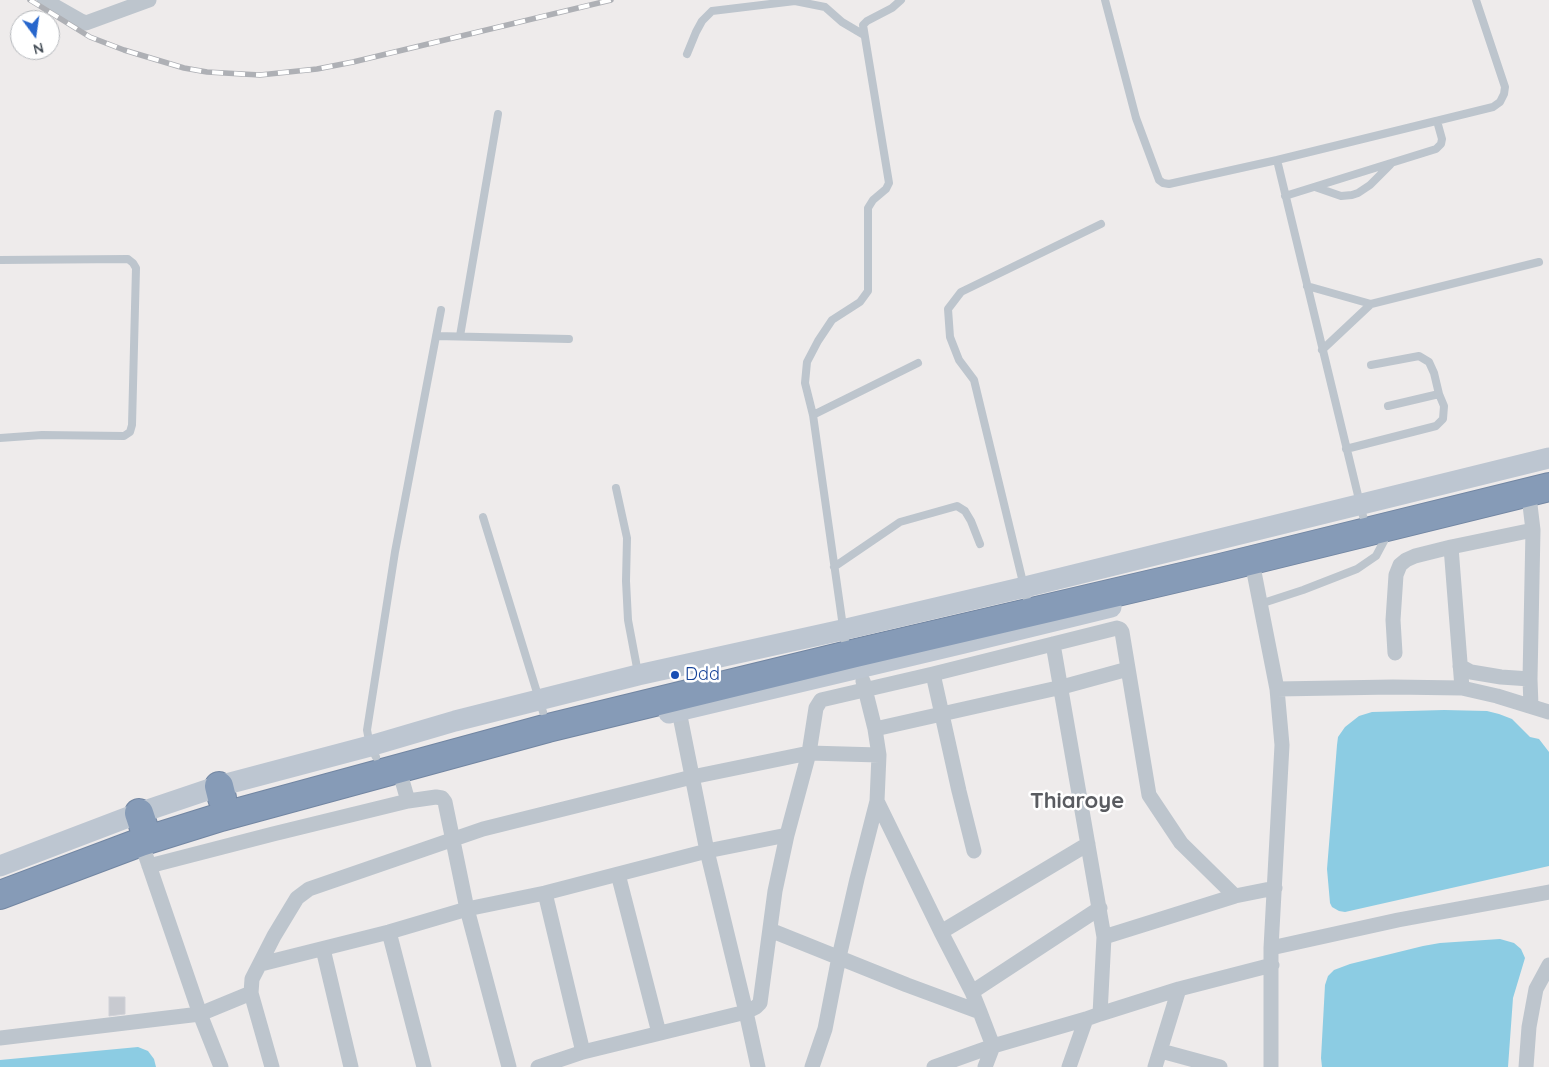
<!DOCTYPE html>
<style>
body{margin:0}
#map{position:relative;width:1549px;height:1067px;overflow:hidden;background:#eeebeb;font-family:Quicksand,sans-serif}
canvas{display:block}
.north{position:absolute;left:10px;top:10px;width:50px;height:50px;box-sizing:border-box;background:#fff;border:1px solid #b5b8bc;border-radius:50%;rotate:166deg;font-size:14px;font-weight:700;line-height:20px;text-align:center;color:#454e57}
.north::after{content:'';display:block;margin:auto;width:18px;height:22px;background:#2766cc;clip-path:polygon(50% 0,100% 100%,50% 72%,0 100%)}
</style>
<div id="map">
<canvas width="1549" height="1067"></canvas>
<div class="north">N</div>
</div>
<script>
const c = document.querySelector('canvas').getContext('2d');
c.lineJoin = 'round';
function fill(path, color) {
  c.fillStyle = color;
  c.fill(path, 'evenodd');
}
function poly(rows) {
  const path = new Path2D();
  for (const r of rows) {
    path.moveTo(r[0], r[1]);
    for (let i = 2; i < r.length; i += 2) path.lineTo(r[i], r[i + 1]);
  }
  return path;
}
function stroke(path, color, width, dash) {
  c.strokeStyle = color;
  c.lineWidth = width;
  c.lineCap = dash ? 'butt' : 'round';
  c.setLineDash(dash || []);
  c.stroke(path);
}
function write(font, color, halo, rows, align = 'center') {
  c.font = font + ' Quicksand,sans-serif';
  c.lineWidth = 5;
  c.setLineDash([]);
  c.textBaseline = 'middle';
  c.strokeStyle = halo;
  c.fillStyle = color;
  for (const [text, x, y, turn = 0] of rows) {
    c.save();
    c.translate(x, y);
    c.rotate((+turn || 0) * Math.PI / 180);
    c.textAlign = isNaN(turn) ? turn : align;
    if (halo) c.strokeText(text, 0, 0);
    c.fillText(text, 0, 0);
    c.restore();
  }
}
fill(poly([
 [1444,710,1487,711,1499,714,1512,719,1530,737,1539,739,1549,752,1549,866,1345,912,1339,911,1332,907,1330,903,1327,869,1337,745,1338,737,1345,727,1359,716,1372,712],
 [1500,939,1514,943,1521,949,1525,958,1513,998,1508,1067,1322,1067,1321,1058,1325,985,1328,976,1334,970,1350,964,1423,946,1440,943],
 [138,1047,148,1051,154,1059,156,1067,0,1067,0,1060]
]), '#8ccce3');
const building = poly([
 [109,997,125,997,125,1014,109,1016,109,997]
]);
fill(building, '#c8cad0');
stroke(building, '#d0d1d7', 1);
const highway = poly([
 [219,786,222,798],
 [139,813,143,825],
 [0,895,141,842,221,817,548,728,856,653,1216,569,1549,487]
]);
stroke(highway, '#7286a2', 30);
stroke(poly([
 [1105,0,1136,118,1159,180,1163,183,1169,184,1277,160,1363,516],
 [687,54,696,32,702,21,712,11,795,1,825,7,842,22,864,35],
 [1277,160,1493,107,1500,102,1504,94,1505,87,1476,0],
 [1315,187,1341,196,1352,195,1358,193,1370,185,1390,165],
 [1285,196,1436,149,1441,144,1442,139,1437,121],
 [0,260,128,259,133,263,136,268,132,425,130,432,124,436,42,435,0,438],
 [1307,286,1371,304],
 [436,336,569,339],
 [460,336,498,114],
 [1322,350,1371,304,1539,262],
 [1388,406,1439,394],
 [813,415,918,363],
 [1346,449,1436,426,1443,419,1444,406,1439,394,1434,373,1429,362,1419,356,1371,365],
 [616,488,627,538,626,581,628,620,638,673],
 [483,517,543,712],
 [834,567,900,522,957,506,965,511,971,521,980,544],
 [1027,599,974,380,959,360,950,337,948,309,961,292,1101,224],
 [1260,604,1303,590,1357,569,1376,556,1384,541],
 [845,641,813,415,805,383,807,362,818,341,832,320,860,302,868,291,868,208,873,200,886,189,889,183,863,25,867,21,892,8,901,0],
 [376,757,370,746,367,730,395,552,441,310]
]), '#bdc5cd', 8);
stroke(poly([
 [44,0,81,21,86,23,149,0],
 [1530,505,1533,530,1530,679,1531,706],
 [1451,547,1462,688],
 [1254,572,1277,689,1282,745,1271,948,1271,1067],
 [1053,644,1104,937,1100,1014],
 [1395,653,1393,620,1396,575,1400,565,1406,560,1415,556,1451,547,1533,530],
 [1460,666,1471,672,1501,677,1530,679],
 [933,674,959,791,974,851],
 [1277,689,1393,687,1462,688,1497,696,1549,712],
 [677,701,707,851,746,1012,758,1067],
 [875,729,1062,687,1128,669],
 [402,780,408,801,436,797,442,798,445,802,467,909,509,1067],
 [877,801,941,932,972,992,980,1012,993,1046,985,1067],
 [141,842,200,1014,221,1067],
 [149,866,273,834,408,801],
 [618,874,659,1033],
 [545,893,583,1052],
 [770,930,907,985,980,1012],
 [389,932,424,1067],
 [941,932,1088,844],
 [1104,937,1235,896,1275,888],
 [1271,948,1398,920,1549,892],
 [323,949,351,1067],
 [261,964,389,932,467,909,545,893,707,851,787,835],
 [972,992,1100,908],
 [0,1038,200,1014,251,993],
 [1161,1051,1220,1067],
 [272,1067,251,993,252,979,274,936,297,898,309,889,483,829,692,777,809,753,879,755],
 [538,1067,583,1052,746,1012,756,1007,760,1003,775,891,787,835,809,753,816,708,821,700,933,674,1117,628,1120,629,1122,632,1149,795,1181,843,1235,896],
 [812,1067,825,1029,839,957,857,879,877,801,879,755,875,729,863,681],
 [934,1067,993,1046,1086,1019,1100,1014,1179,989,1272,965],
 [1069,1067,1086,1019],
 [1155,1067,1179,989],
 [1526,1067,1529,1027,1536,989,1549,965]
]), '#bdc5cd', 15);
stroke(poly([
 [669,713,964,643,1111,607],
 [0,866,139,813,219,786,370,746,455,721,638,675,842,630,1025,587,1549,458]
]), '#bdc6d1', 21);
stroke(highway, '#869bb7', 28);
const rail = poly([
 [30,0,90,37,124,50,184,68,207,72,260,75,317,69,353,62,611,0]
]);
stroke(rail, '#aeb0b5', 5.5);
stroke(rail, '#fff', 4, [11]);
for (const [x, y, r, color] of [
 [675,675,5,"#1a4fb4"]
]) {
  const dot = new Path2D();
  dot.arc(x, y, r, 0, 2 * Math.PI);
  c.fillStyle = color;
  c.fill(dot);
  stroke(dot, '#fff', 2);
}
write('18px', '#164399', '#fff', [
 ["Ddd",685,675]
], 'left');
write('bold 22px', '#595b60', '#fff', [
 ["Thiaroye",1077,801]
]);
</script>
